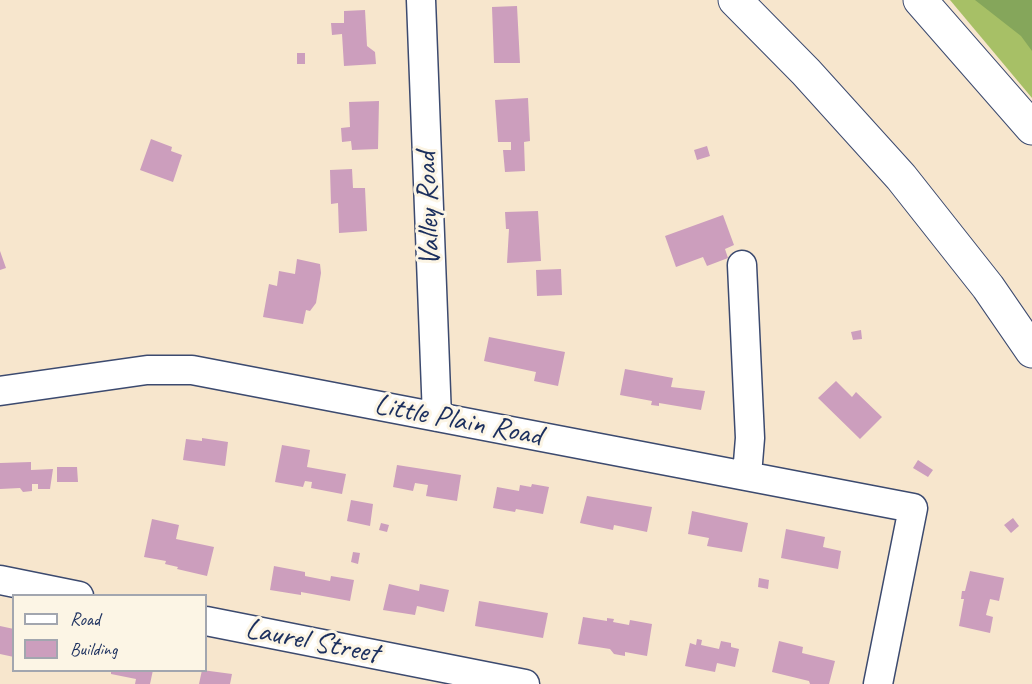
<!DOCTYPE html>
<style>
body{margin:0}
#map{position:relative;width:1032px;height:684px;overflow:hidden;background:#f7e6cd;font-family:Caveat,sans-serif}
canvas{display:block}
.legend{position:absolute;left:12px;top:594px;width:195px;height:78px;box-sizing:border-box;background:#fcf5e5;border:2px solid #a2a6af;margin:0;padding:8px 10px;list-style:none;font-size:18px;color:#1b2f5e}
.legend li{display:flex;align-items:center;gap:12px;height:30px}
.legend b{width:30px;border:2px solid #a2a6af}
</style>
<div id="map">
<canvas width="1032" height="684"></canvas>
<ul class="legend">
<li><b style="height:8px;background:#fff"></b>Road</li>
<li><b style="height:16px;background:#cc9ebd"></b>Building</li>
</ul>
</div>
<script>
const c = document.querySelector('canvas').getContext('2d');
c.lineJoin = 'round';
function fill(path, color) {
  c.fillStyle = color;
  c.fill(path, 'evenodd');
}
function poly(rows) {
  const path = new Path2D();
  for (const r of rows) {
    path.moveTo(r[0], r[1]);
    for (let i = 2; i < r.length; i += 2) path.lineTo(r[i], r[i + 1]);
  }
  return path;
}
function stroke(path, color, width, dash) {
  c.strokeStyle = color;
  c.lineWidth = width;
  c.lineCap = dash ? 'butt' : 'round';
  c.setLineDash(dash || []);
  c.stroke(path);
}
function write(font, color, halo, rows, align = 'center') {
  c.font = font + ' Caveat,sans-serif';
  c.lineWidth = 6;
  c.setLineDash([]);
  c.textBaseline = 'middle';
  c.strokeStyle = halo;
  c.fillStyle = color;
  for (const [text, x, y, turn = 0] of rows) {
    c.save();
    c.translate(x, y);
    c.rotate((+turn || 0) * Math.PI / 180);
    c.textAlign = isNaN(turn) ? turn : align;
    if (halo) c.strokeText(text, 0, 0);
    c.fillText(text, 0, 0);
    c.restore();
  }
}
fill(poly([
 [950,0,1032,0,1032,98]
]), '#a7c066');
fill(poly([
 [975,0,1032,0,1032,51,1021,36]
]), '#85a65b');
fill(poly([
 [517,6,520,63,494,63,492,7],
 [365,10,367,46,375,52,376,64,344,66,342,34,332,35,331,23,344,23,344,11],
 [297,53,305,53,305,64,297,64],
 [528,98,530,141,524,142,525,171,505,172,503,150,511,150,511,142,498,142,495,100],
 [379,101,378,149,352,150,351,141,342,142,341,128,350,127,349,102],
 [151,139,172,147,171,151,182,155,173,182,140,170],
 [707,146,710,156,697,160,694,150],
 [352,169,353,188,365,188,367,231,339,233,338,203,331,204,330,170],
 [538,211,541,261,507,263,509,229,506,229,505,212],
 [723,215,734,245,725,249,728,258,707,266,703,257,676,267,665,236],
 [0,251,6,268,0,270],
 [297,259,320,264,321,273,316,303,310,311,306,310,303,324,263,317,269,284,277,286,279,271,295,274],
 [561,269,562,295,537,296,536,270],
 [861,330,862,339,853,340,851,332],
 [489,337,565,352,558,386,534,381,536,372,484,361],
 [625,369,673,378,671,387,705,391,701,410,659,403,659,406,651,405,652,401,620,395],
 [836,381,852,397,856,392,882,417,860,439,818,398],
 [202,438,228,442,225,466,183,460,186,439,202,441],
 [282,445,310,450,307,467,346,474,342,494,311,488,312,482,305,481,303,487,275,482],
 [918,460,933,470,928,477,913,468],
 [31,462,31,470,53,469,50,489,38,489,38,484,32,484,32,491,23,492,20,488,0,489,0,463],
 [397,465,461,475,457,501,426,496,428,485,415,483,413,491,393,487],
 [57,467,77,467,78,482,57,482],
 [532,484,549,487,543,514,516,509,515,512,493,508,497,487,519,491,520,485,531,487],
 [587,496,652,507,647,532,614,525,613,530,580,523],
 [351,500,373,504,370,526,347,521],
 [692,511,748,523,742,552,707,546,709,538,688,534],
 [1013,518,1019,526,1011,533,1004,525],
 [152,519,179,525,176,539,214,547,207,576,177,569,178,567,165,564,166,561,144,557],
 [381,523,389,525,387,532,379,530],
 [786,529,825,537,823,547,841,551,838,569,781,558],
 [353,552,360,553,358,564,351,562],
 [274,566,305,572,305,576,330,581,331,576,354,580,350,601,301,592,301,595,270,590],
 [970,571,1004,578,999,601,990,599,986,615,993,617,990,633,959,626,964,599,961,599,962,591,965,591],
 [759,578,769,580,768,589,758,587],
 [389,584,419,591,420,584,449,590,444,612,417,606,415,615,383,610],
 [479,601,548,613,543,638,475,626],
 [583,617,607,621,607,618,614,619,613,622,629,625,630,620,652,624,647,656,625,652,625,656,614,654,610,649,578,644],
 [0,626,14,629,14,657,0,654],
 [697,639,702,640,701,645,719,649,721,641,731,643,731,647,739,649,735,667,717,663,715,672,685,666,690,643,696,645],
 [779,641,803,647,802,653,835,661,829,684,810,684,809,681,772,672],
 [111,670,153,670,150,684,135,684,136,679,111,674],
 [202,670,232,674,230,684,199,684]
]), '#cc9ebd');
const minor = poly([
 [421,0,437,417],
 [742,265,750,438,747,475],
 [0,391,147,370,192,370,913,508,878,684],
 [0,580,79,596],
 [206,621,525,684]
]);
const highway = poly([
 [735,0,806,72,901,177,988,287,1032,351],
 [920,0,1032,128]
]);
stroke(minor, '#3c4a6f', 31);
stroke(highway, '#3c4a6f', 35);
stroke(minor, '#fff', 28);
stroke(highway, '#fff', 33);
write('30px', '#1b2f5e', '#fcf5e5', [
 ["Valley Road",429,209,-92],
 ["Little Plain Road",458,421,11],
 ["Laurel Street",312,642,11]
]);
</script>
